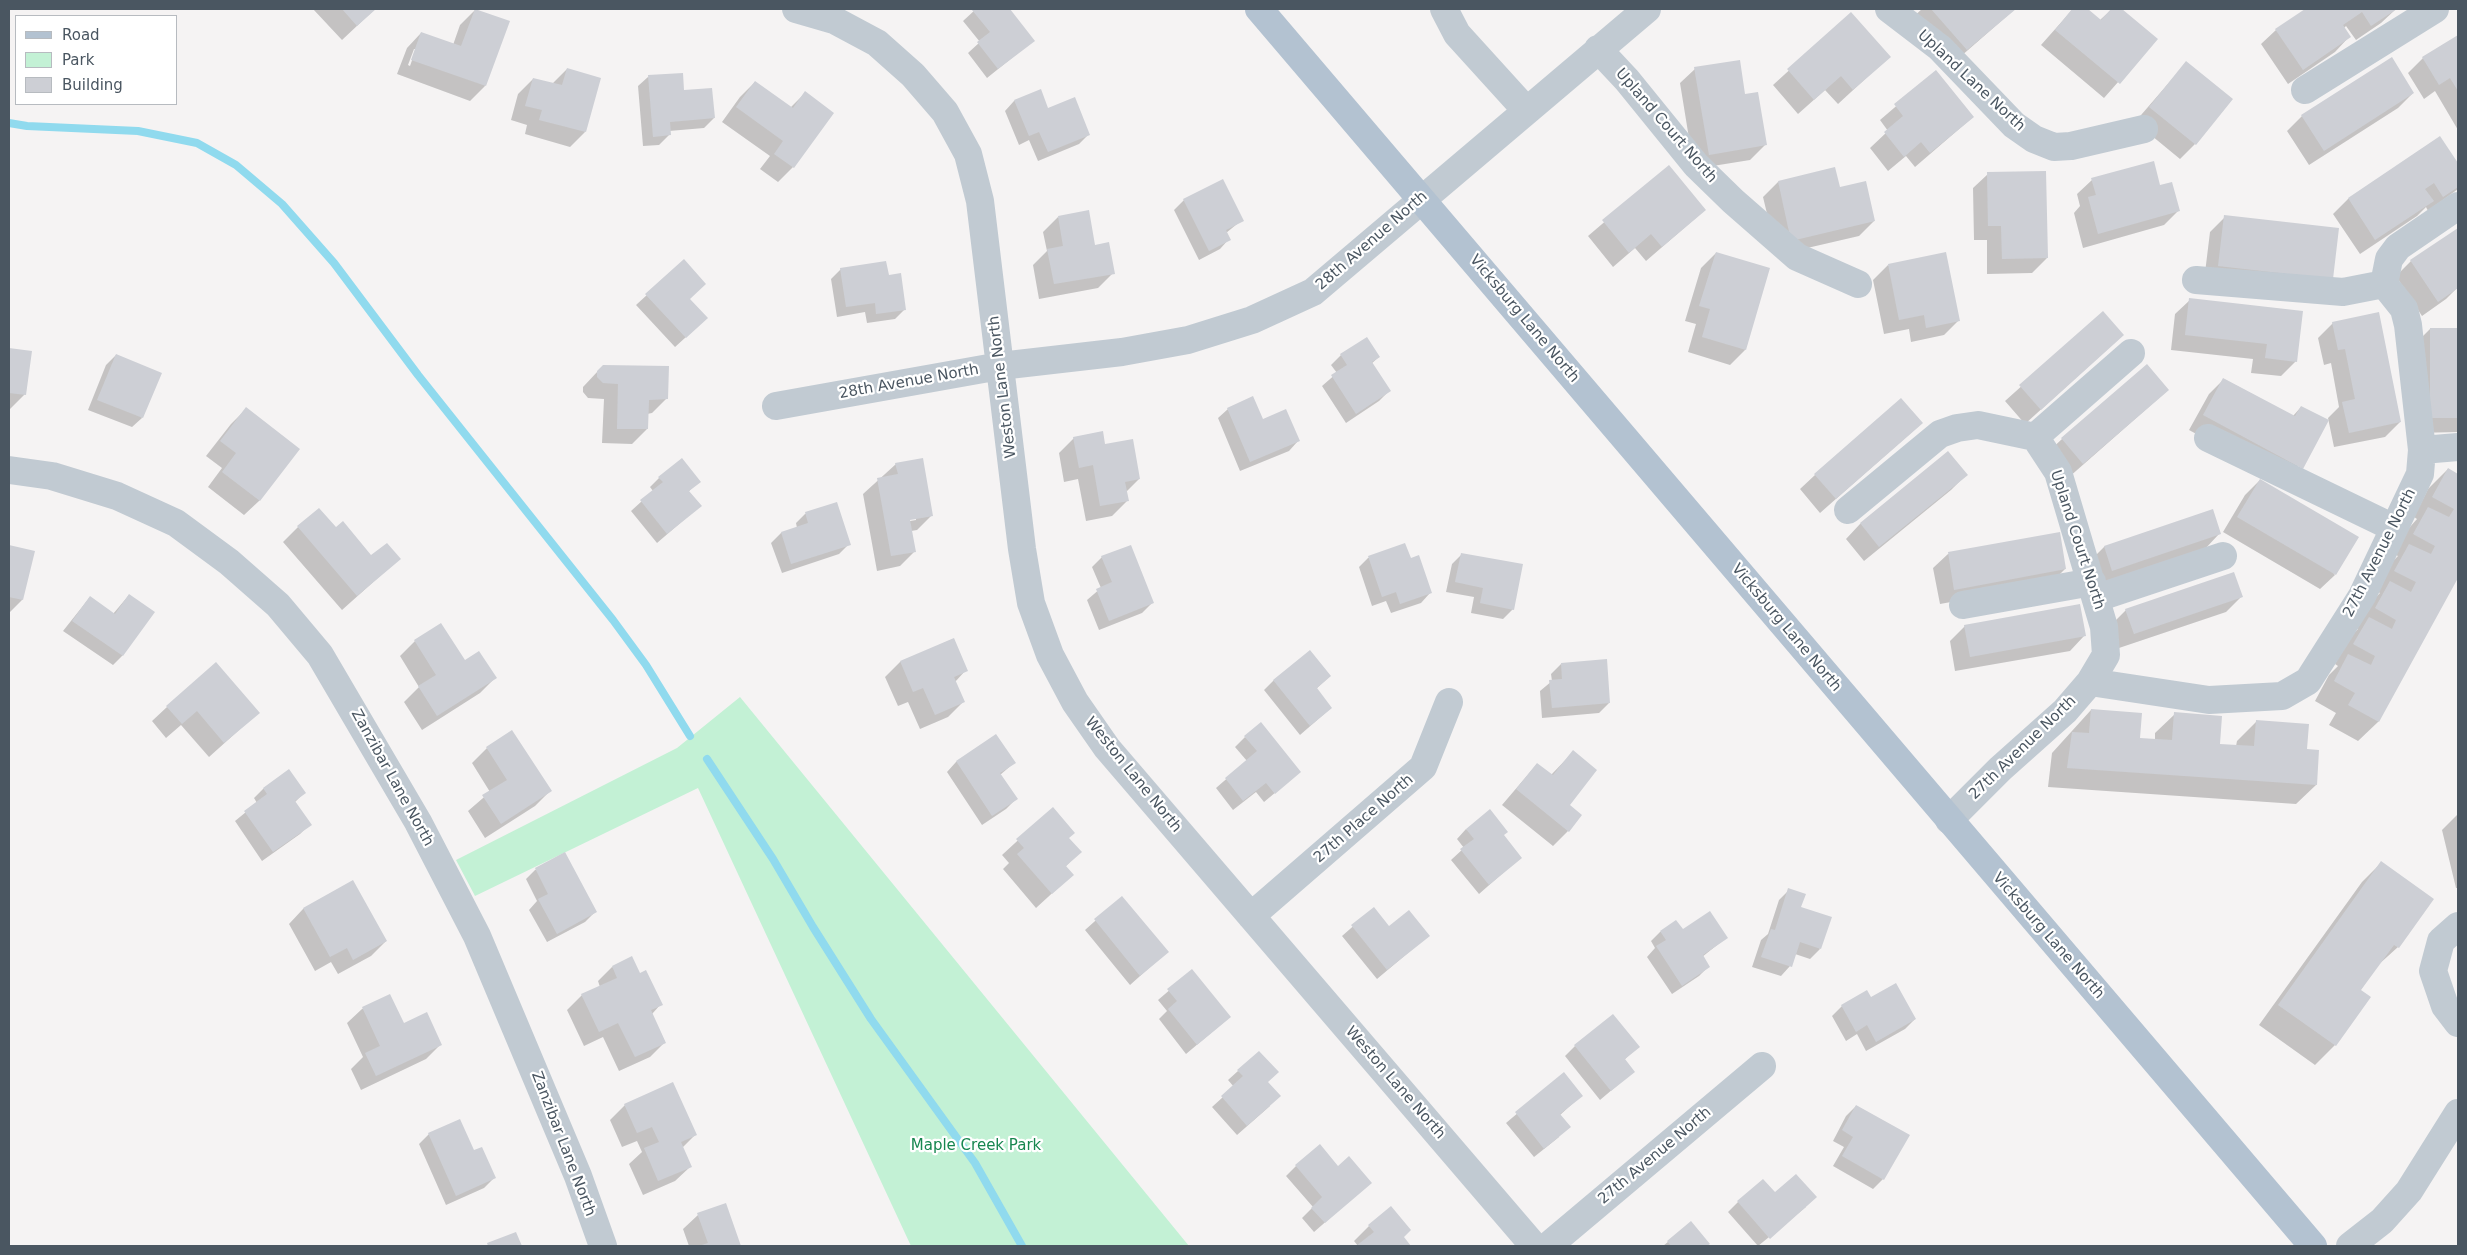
<!DOCTYPE html>
<style>
body{margin:0}
#map{position:relative;width:2467px;height:1255px;overflow:hidden;background:#f5f3f3;font-family:"DejaVu Sans",sans-serif}
canvas{display:block}
.frame{position:absolute;inset:0;border:10px solid #4a5661;pointer-events:none}
.legend{position:absolute;left:15px;top:15px;width:162px;height:90px;box-sizing:border-box;background:#fff;border:1px solid #b7bbc0;margin:0;padding:6px 9px;list-style:none;font-size:15px;color:#4a5661}
.legend li{display:flex;align-items:center;gap:10px;height:25px}
.legend b{width:25px;border:1px solid #b7bbc0}
</style>
<div id="map">
<canvas width="2467" height="1255"></canvas>
<div class="frame"></div>
<ul class="legend">
<li><b style="height:6px;background:#b3c2d1"></b>Road</li>
<li><b style="height:14px;background:#c3f1d5"></b>Park</li>
<li><b style="height:14px;background:#cdcfd5"></b>Building</li>
</ul>
</div>
<script>
const c = document.querySelector('canvas').getContext('2d');
c.lineJoin = 'round';
function fill(path, color) {
  c.fillStyle = color;
  c.fill(path, 'evenodd');
}
function poly(rows) {
  const path = new Path2D();
  for (const r of rows) {
    path.moveTo(r[0], r[1]);
    for (let i = 2; i < r.length; i += 2) path.lineTo(r[i], r[i + 1]);
  }
  return path;
}
function stroke(path, color, width, dash) {
  c.strokeStyle = color;
  c.lineWidth = width;
  c.lineCap = dash ? 'butt' : 'round';
  c.setLineDash(dash || []);
  c.stroke(path);
}
function write(font, color, halo, rows, align = 'center') {
  c.font = font + ' "DejaVu Sans",sans-serif';
  c.lineWidth = 4.5;
  c.setLineDash([]);
  c.textBaseline = 'middle';
  c.strokeStyle = halo;
  c.fillStyle = color;
  for (const [text, x, y, turn = 0] of rows) {
    c.save();
    c.translate(x, y);
    c.rotate((+turn || 0) * Math.PI / 180);
    c.textAlign = isNaN(turn) ? turn : align;
    if (halo) c.strokeText(text, 0, 0);
    c.fillText(text, 0, 0);
    c.restore();
  }
}
fill(poly([
 [740,697,1189,1246,911,1246,698,788,475,896,456,860,677,748]
]), '#c3f1d5');
fill(poly([
 [313,9,375,9,342,40],
 [976,9,1008,9,1033,41,987,78,968,53,980,42,963,21],
 [1922,9,2015,9,1952,64,1912,18],
 [2073,9,2086,9,2100,20,2112,9,2120,9,2156,39,2104,98,2041,45],
 [2307,9,2396,9,2381,23,2356,40,2346,26,2344,28,2349,37,2335,52,2288,84,2261,44,2276,30],
 [475,10,485,86,470,101,397,74,407,48,421,33,453,45,460,25],
 [414,49,416,49,410,66,408,65],
 [1851,14,1889,57,1838,104,1825,90,1798,114,1773,85],
 [2458,37,2458,130,2435,91,2424,99,2408,73,2423,58],
 [2186,63,2195,144,2180,159,2135,122],
 [567,69,585,132,570,147,525,134,527,125,511,120,518,94,533,79,552,84],
 [1695,69,1744,95,1765,145,1750,160,1694,169,1680,83],
 [1936,72,1973,117,1915,167,1906,156,1888,171,1870,148,1888,131,1880,120],
 [648,77,683,92,714,118,704,128,669,131,669,135,659,145,643,146,638,86],
 [755,82,790,108,805,93,793,167,778,182,760,169,770,156,722,122,740,97],
 [1040,91,1048,110,1089,134,1079,144,1038,161,1029,140,1019,145,1005,111,1014,101],
 [2413,93,2398,108,2309,165,2287,131,2302,116],
 [2440,138,2458,165,2458,189,2428,211,2426,207,2417,216,2360,254,2333,214,2348,199],
 [1669,167,1705,210,1646,261,1635,248,1613,267,1588,236],
 [1988,174,2047,258,2032,273,1987,274,1987,240,1974,240,1973,188],
 [2092,180,2160,187,2179,210,2164,225,2083,248,2074,213,2080,206,2077,194],
 [1778,182,1839,189,1874,221,1859,236,1777,255,1763,197],
 [1184,200,1242,220,1226,233,1229,239,1220,249,1199,260,1174,210],
 [1058,217,1094,247,1113,273,1098,288,1039,299,1033,265,1047,251,1043,232],
 [2225,217,2332,278,2204,281,2210,232],
 [2458,230,2458,287,2446,299,2422,316,2396,276,2411,261],
 [1716,253,1769,269,1745,350,1730,365,1688,352,1696,324,1685,321,1701,268],
 [684,261,688,300,696,328,675,347,636,305],
 [1888,265,1959,320,1944,335,1911,342,1909,329,1884,334,1873,280],
 [841,269,888,277,905,309,895,319,867,323,865,312,837,317,831,279],
 [2190,300,2302,312,2296,361,2281,376,2251,373,2253,359,2171,350,2175,314],
 [2103,313,2123,335,2025,424,2005,401],
 [2333,323,2400,422,2385,437,2334,447,2328,418,2339,407,2331,363,2324,365,2318,338],
 [2430,329,2458,329,2458,432,2416,433,2415,344],
 [9,350,30,352,25,394,10,409],
 [116,355,142,418,132,427,88,410,106,365],
 [1341,355,1379,357,1371,364,1389,391,1379,401,1346,423,1322,386,1337,373,1331,365],
 [598,371,667,398,652,413,647,414,647,429,632,444,602,443,604,399,588,398,583,392,583,387],
 [2224,379,2293,416,2301,407,2327,421,2287,483,2189,430,2209,394],
 [2168,390,2068,478,2047,453,2062,439],
 [246,409,298,449,259,501,244,515,208,487,222,468,206,456,231,424],
 [1228,409,1298,441,1289,451,1240,471,1218,418],
 [1922,423,1820,513,1800,489,1815,475],
 [1074,438,1104,445,1139,479,1126,492,1127,501,1112,516,1086,521,1078,479,1064,482,1059,453],
 [1948,453,1966,475,1951,490,1864,561,1846,539,1860,524],
 [896,464,932,515,917,530,911,531,914,552,900,566,877,571,863,494],
 [916,518,916,520,904,522,904,520],
 [2448,469,2458,475,2458,575,2378,722,2358,741,2329,725,2336,713,2315,701,2329,675,2338,666,2335,664,2349,638,2358,629,2356,628,2370,603,2380,593,2376,591,2389,565,2398,556,2394,554,2409,528,2417,519,2414,517,2428,489],
 [659,478,700,481,688,492,700,506,657,543,631,511,653,491,650,487],
 [2260,480,2335,575,2320,589,2223,532,2245,495],
 [836,503,849,544,839,554,782,573,771,543,781,533,797,528,796,523,805,514],
 [2212,511,2219,534,2205,549,2097,586,2089,562,2104,547],
 [298,527,336,529,371,557,399,559,342,610,283,542],
 [2059,533,2065,569,2050,584,1940,604,1933,568,1948,554],
 [1404,545,1410,560,1430,593,1421,603,1391,613,1386,601,1372,606,1359,567,1368,558],
 [9,546,33,552,22,600,9,613],
 [1462,554,1513,609,1503,619,1471,613,1474,597,1446,592,1452,564],
 [1102,557,1152,603,1142,613,1099,630,1087,600,1101,588,1092,567],
 [129,595,153,612,122,656,113,665,63,631,90,597,113,614],
 [2241,597,2226,612,2119,648,2111,625,2126,610],
 [441,625,464,662,495,678,480,693,422,730,404,702,419,687,400,656,415,641],
 [1965,626,2084,636,2070,651,1955,671,1950,641],
 [953,639,966,670,955,682,963,702,948,717,920,729,908,702,898,706,885,677,900,662],
 [1561,664,1609,703,1599,713,1542,718,1540,691,1552,681,1551,674],
 [1330,676,1316,689,1331,708,1300,735,1264,690,1274,680],
 [167,707,258,713,209,757,181,725,166,738,152,721],
 [2091,710,2138,739,2155,740,2155,733,2175,714,2219,745,2236,746,2237,741,2256,722,2305,750,2316,785,2296,804,2048,787,2052,753],
 [996,736,1014,763,1000,775,1016,799,1006,809,982,825,947,772,956,762],
 [1245,737,1300,772,1264,802,1256,792,1233,810,1216,788,1247,761,1235,747],
 [487,748,550,791,535,806,485,838,468,811,490,792,472,763],
 [1573,752,1568,831,1553,846,1502,805,1537,764,1551,775],
 [289,771,304,793,295,802,310,824,300,834,262,861,235,821,257,803,254,798,263,789],
 [1052,809,1068,839,1080,852,1065,867,1072,875,1036,908,1003,869,1009,863,1002,855],
 [2458,814,2458,888,2456,888,2442,830],
 [1466,829,1520,858,1479,894,1451,860,1464,848,1457,839],
 [564,854,595,912,585,922,547,942,529,910,537,901,526,879,535,870],
 [2381,863,2398,947,2377,966,2360,991,2369,997,2335,1045,2315,1065,2259,1025,2362,882],
 [353,882,386,941,371,956,338,974,331,962,315,971,289,924,303,909],
 [1789,890,1820,949,1810,959,1795,954,1790,966,1781,976,1752,967,1761,940,1768,934,1779,900],
 [1122,897,1167,952,1130,985,1085,930],
 [1374,908,1389,928,1428,936,1377,979,1342,936],
 [1682,931,1726,938,1702,957,1709,966,1699,976,1672,994,1647,957,1655,948,1651,941,1660,932],
 [612,967,639,975,661,1004,652,1014,665,1042,650,1057,619,1071,603,1037,584,1046,567,1010,582,995,600,987,598,981],
 [1192,971,1230,1017,1186,1054,1159,1019,1167,1011,1158,1000],
 [389,996,403,1025,441,1044,426,1059,361,1090,351,1069,363,1057,347,1023,362,1009],
 [1870,999,1915,1019,1905,1029,1866,1051,1857,1034,1846,1041,1832,1016,1842,1006],
 [1575,1046,1638,1047,1624,1060,1633,1072,1600,1100,1565,1056],
 [1238,1071,1267,1082,1270,1106,1237,1135,1212,1107,1234,1087,1228,1080],
 [1564,1074,1581,1096,1560,1115,1559,1137,1534,1157,1506,1123],
 [625,1105,695,1135,682,1148,690,1167,675,1181,643,1195,629,1164,642,1152,637,1141,622,1147,610,1120],
 [1856,1106,1883,1179,1873,1189,1833,1166,1844,1147,1833,1141,1846,1116],
 [429,1134,473,1152,494,1178,484,1188,446,1205,419,1144],
 [1296,1166,1338,1167,1370,1183,1314,1232,1302,1218,1313,1207,1286,1176],
 [1775,1194,1806,1207,1758,1246,1728,1212,1738,1202],
 [725,1205,740,1246,689,1246,683,1229,698,1215],
 [1691,1223,1708,1244,1706,1246,1663,1246],
 [1369,1226,1402,1238,1410,1246,1358,1246,1354,1241]
]), '#0003');
stroke(poly([
 [9,123,27,126,138,131,197,143,236,165,282,204,334,263,418,375,613,620,646,665,690,736],
 [707,759,773,859,813,927,871,1019,975,1163,1022,1246]
]), '#90daee', 8);
fill(poly([
 [342,9,376,9,357,26],
 [475,9,510,21,486,86,411,60,421,32,461,46],
 [974,9,1010,9,1035,41,998,69,977,42,990,32,972,10],
 [1931,9,2016,9,1967,50],
 [2072,9,2088,9,2101,20,2111,9,2122,9,2158,39,2120,84,2055,30],
 [2305,9,2397,9,2371,26,2362,12,2343,25,2351,37,2303,70,2275,29],
 [1851,12,1891,57,1853,90,1841,76,1814,100,1787,69],
 [2458,35,2458,91,2450,78,2439,85,2422,57],
 [2392,57,2414,93,2324,151,2301,115],
 [1740,60,1745,94,1758,92,1767,145,1709,155,1694,67],
 [2186,61,2233,99,2196,145,2149,107],
 [567,68,601,78,586,132,539,120,542,110,525,106,533,78,562,85],
 [1936,70,1974,117,1930,153,1921,142,1904,157,1884,132,1903,116,1894,104],
 [683,73,684,90,712,88,715,118,670,122,671,135,653,137,648,75],
 [755,81,793,108,805,91,834,113,794,168,774,154,783,141,736,107],
 [1041,89,1048,108,1075,97,1090,135,1048,152,1039,132,1029,136,1014,100],
 [2440,136,2458,163,2458,187,2443,197,2434,183,2425,189,2434,201,2375,240,2348,198],
 [2154,161,2160,185,2172,182,2180,211,2098,234,2088,197,2096,195,2091,178],
 [1669,165,1706,210,1662,247,1651,234,1629,253,1602,220],
 [1835,167,1840,187,1866,181,1875,221,1791,241,1778,181],
 [2046,171,2048,258,2002,259,2001,226,1988,226,1987,172],
 [1223,179,1244,221,1226,230,1231,240,1209,251,1183,199],
 [1089,210,1095,245,1109,242,1115,274,1054,284,1047,249,1063,246,1058,216],
 [2224,215,2339,228,2333,279,2218,266],
 [2458,228,2458,288,2438,302,2410,260],
 [1716,252,1770,268,1746,350,1702,337,1710,309,1699,306],
 [1946,252,1960,321,1926,328,1924,315,1899,320,1888,264],
 [684,259,706,284,690,299,708,318,686,338,645,294],
 [886,261,889,275,901,273,906,310,876,314,875,303,846,307,840,268],
 [2189,298,2303,311,2297,362,2265,358,2267,344,2185,335],
 [2103,311,2124,335,2041,410,2019,385],
 [2379,312,2401,422,2349,433,2342,402,2355,399,2345,349,2338,350,2332,322],
 [2430,328,2458,328,2458,418,2430,418],
 [1367,337,1380,357,1372,362,1391,391,1356,414,1331,375,1347,365,1340,354],
 [9,348,32,351,26,395,9,393],
 [116,354,162,373,143,418,97,400],
 [2147,364,2169,390,2083,464,2061,438],
 [603,365,669,366,668,399,649,400,648,429,617,429,618,384,603,383,597,377,597,371],
 [2223,378,2295,416,2301,406,2329,420,2303,469,2203,415],
 [1253,396,1263,419,1286,409,1300,441,1250,462,1227,408],
 [1901,398,1923,423,1836,499,1814,474],
 [246,407,300,449,260,501,222,472,236,453,220,441],
 [1103,431,1105,444,1133,439,1140,479,1125,482,1129,501,1100,506,1093,465,1079,468,1073,437],
 [1948,451,1968,475,1879,547,1860,523],
 [682,458,701,482,689,491,702,506,667,534,640,500,663,482,658,477],
 [923,458,933,516,910,520,916,552,891,556,877,478,898,474,895,463],
 [2448,468,2458,474,2458,578,2379,722,2348,705,2355,693,2334,681,2348,654,2371,665,2375,656,2353,644,2369,617,2392,629,2396,620,2375,608,2390,581,2411,592,2416,582,2394,571,2409,544,2431,554,2435,546,2413,534,2428,507,2449,517,2454,509,2432,497],
 [2260,479,2359,537,2336,575,2237,517],
 [837,502,851,545,791,564,781,532,808,523,805,512],
 [319,508,336,527,343,521,371,555,387,543,401,559,357,596,297,526],
 [2213,509,2221,534,2112,571,2104,546],
 [2060,532,2066,569,1954,590,1948,552],
 [1405,543,1411,558,1419,555,1432,593,1400,604,1396,592,1382,597,1368,556],
 [9,545,35,551,23,600,9,597],
 [1131,545,1154,603,1109,621,1096,589,1112,582,1101,556],
 [1461,553,1523,564,1514,610,1480,603,1483,588,1455,582],
 [2234,572,2243,597,2134,634,2125,609],
 [129,594,155,612,123,656,72,621,90,596,115,614],
 [2080,604,2086,636,1970,657,1964,625],
 [441,623,465,660,479,651,497,678,437,716,418,686,436,675,414,640],
 [954,638,968,671,954,677,965,702,935,715,923,688,913,692,900,661],
 [1310,650,1331,676,1317,688,1332,708,1310,726,1273,680],
 [1607,659,1610,703,1552,708,1549,680,1562,679,1561,663],
 [216,662,260,713,224,743,197,711,182,724,166,706],
 [2091,709,2142,713,2140,738,2172,740,2174,712,2222,716,2220,744,2254,746,2256,720,2309,724,2307,749,2319,750,2317,785,2067,768,2072,732,2089,733],
 [1261,722,1301,772,1275,794,1266,783,1243,801,1225,778,1257,751,1244,736],
 [512,730,552,791,501,824,482,795,507,780,486,747],
 [996,734,1016,763,1000,773,1018,799,992,816,956,761],
 [1573,750,1597,770,1570,805,1582,815,1569,832,1516,789,1537,763,1553,775],
 [289,769,306,793,295,801,312,825,273,852,244,811,267,794,263,788],
 [1053,807,1075,833,1069,838,1082,852,1066,866,1074,875,1052,894,1017,854,1024,848,1016,839],
 [1490,809,1508,832,1504,835,1522,858,1489,885,1460,849,1474,839,1466,829],
 [565,852,597,912,557,934,538,899,548,894,535,868],
 [2381,861,2434,899,2399,948,2394,945,2361,990,2371,997,2336,1046,2278,1005],
 [353,880,387,941,353,960,347,948,330,957,303,908],
 [1788,888,1806,894,1801,907,1832,917,1821,949,1800,942,1792,967,1761,957,1771,929,1775,930],
 [1122,896,1169,952,1140,976,1094,919],
 [1374,907,1389,926,1409,910,1430,936,1387,970,1351,925],
 [1710,911,1728,938,1703,955,1710,967,1682,986,1656,946,1666,940,1660,931,1676,920,1683,929],
 [632,956,640,973,646,970,663,1005,651,1010,666,1043,635,1057,618,1023,599,1032,581,994,617,978,612,966],
 [1192,969,1231,1017,1197,1045,1168,1009,1177,1001,1167,989],
 [1896,983,1916,1019,1876,1042,1867,1025,1856,1032,1841,1005,1867,990,1871,997],
 [390,994,404,1023,427,1012,442,1045,376,1076,365,1053,380,1046,362,1007],
 [1613,1014,1640,1047,1625,1059,1635,1072,1611,1091,1574,1045],
 [1259,1051,1279,1072,1268,1082,1281,1096,1247,1126,1221,1096,1243,1076,1237,1070],
 [1564,1072,1583,1096,1560,1114,1571,1127,1544,1149,1515,1112],
 [673,1082,697,1135,681,1142,692,1167,658,1181,644,1148,659,1142,652,1127,637,1133,624,1104],
 [1856,1105,1910,1135,1884,1180,1842,1156,1853,1137,1842,1130],
 [460,1119,474,1150,482,1147,496,1178,456,1196,428,1133],
 [1320,1144,1338,1166,1349,1156,1372,1183,1325,1223,1311,1208,1322,1197,1295,1165],
 [1796,1174,1817,1197,1770,1239,1737,1201,1763,1179,1775,1192],
 [726,1203,741,1246,699,1246,708,1243,697,1213],
 [1391,1206,1411,1230,1404,1237,1411,1246,1356,1246,1374,1232,1368,1225],
 [1691,1221,1710,1244,1707,1246,1671,1246,1667,1241],
 [516,1232,522,1246,488,1246,487,1243]
]), '#cdcfd5');
stroke(poly([
 [796,9,834,20,877,43,913,75,945,112,968,154,980,201,1022,549,1031,603,1050,655,1075,702,1107,748,1534,1246],
 [1444,9,1457,34,1526,110],
 [1889,9,1940,48,2014,125,2034,139,2054,147,2071,146,2144,129],
 [1598,49,1627,80,1696,165,1733,201,1797,257,1858,284],
 [2305,90,2435,9],
 [2196,280,2343,292,2384,284,2389,259,2398,247,2458,206],
 [2384,284,2404,309,2408,325,2422,450],
 [776,406,1000,366,1122,352,1188,340,1252,320,1313,292,1647,9],
 [2035,437,2131,353],
 [2208,438,2394,528],
 [9,470,52,476,117,496,176,523,229,562,278,605,320,655,418,822,477,936,578,1176,603,1246],
 [1848,510,1940,434,1957,428,1978,425,2035,437,2058,472,2104,627,2106,655,2090,682],
 [2097,598,2223,556],
 [1963,605,2092,582],
 [1949,820,2000,769,2065,711,2090,682,2209,700,2282,696,2308,681,2362,596,2420,474,2422,450,2458,447],
 [1251,916,1423,767,1449,702],
 [2458,926,2441,941,2433,971,2445,1006,2458,1023],
 [1548,1246,1762,1066],
 [2350,1246,2382,1221,2409,1191,2458,1113]
]), '#c1cad2', 28);
stroke(poly([
 [1259,9,2313,1246]
]), '#b3c2d1', 28);
write('15px', '#4a5661', '#fff', [
 ["Upland Lane North",1971,81,43],
 ["Upland Court North",1666,126,49],
 ["28th Avenue North",1372,241,-41],
 ["Vicksburg Lane North",1524,319,50],
 ["28th Avenue North",909,382,-10],
 ["Weston Lane North",1003,387,-97],
 ["Upland Court North",2077,540,72],
 ["27th Avenue North",2380,553,-63],
 ["Vicksburg Lane North",1786,628,50],
 ["27th Avenue North",2023,748,-44],
 ["Weston Lane North",1133,775,51],
 ["Zanzibar Lane North",392,778,61],
 ["27th Place North",1364,819,-41],
 ["Vicksburg Lane North",2048,936,49],
 ["Weston Lane North",1395,1083,49],
 ["Zanzibar Lane North",563,1144,69],
 ["27th Avenue North",1655,1156,-40]
]);
write('15px', '#17864f', '#fff', [
 ["Maple Creek Park",976,1146]
]);
</script>
